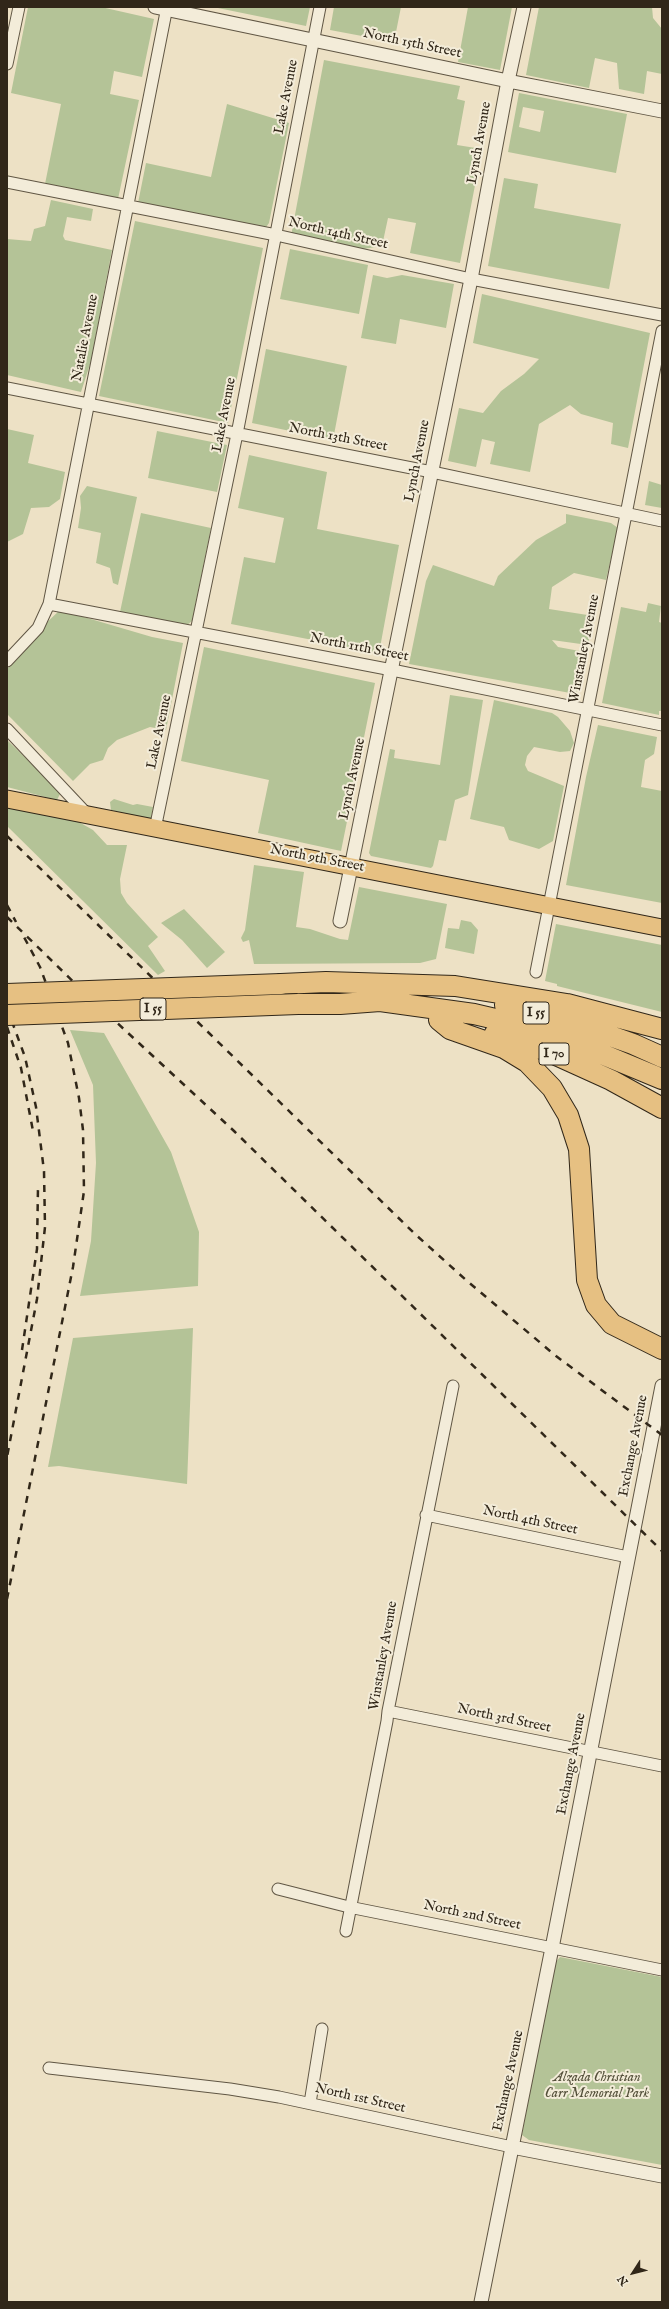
<!DOCTYPE html>
<style>
body{margin:0}
#map{position:relative;width:669px;height:2309px;overflow:hidden;background:#ede1c5;font-family:"IM FELL English",serif}
canvas{display:block}
.frame{position:absolute;inset:0;border:8px solid #312719;pointer-events:none}
.north{position:absolute;left:613px;top:2253px;width:40px;height:40px;-webkit-text-stroke:3px #f3ecd9;paint-order:stroke;rotate:234deg;font-size:11px;font-weight:700;line-height:16px;text-align:center;color:#312719}
.north::after{content:'';display:block;margin:auto;width:14px;height:18px;background:#312719;clip-path:polygon(50% 0,100% 100%,50% 72%,0 100%)}
</style>
<div id="map">
<canvas width="669" height="2309"></canvas>
<div class="frame"></div>
<div class="north">N</div>
</div>
<script>
const c = document.querySelector('canvas').getContext('2d');
c.lineJoin = 'round';
function fill(path, color) {
  c.fillStyle = color;
  c.fill(path, 'evenodd');
}
function poly(rows) {
  const path = new Path2D();
  for (const r of rows) {
    path.moveTo(r[0], r[1]);
    for (let i = 2; i < r.length; i += 2) path.lineTo(r[i], r[i + 1]);
  }
  return path;
}
function stroke(path, color, width, dash) {
  c.strokeStyle = color;
  c.lineWidth = width;
  c.lineCap = dash ? 'butt' : 'round';
  c.setLineDash(dash || []);
  c.stroke(path);
}
function write(font, color, halo, rows, align = 'center') {
  c.font = font + ' "IM FELL English",serif';
  c.lineWidth = 4;
  c.setLineDash([]);
  c.textBaseline = 'middle';
  c.strokeStyle = halo;
  c.fillStyle = color;
  for (const [text, x, y, turn = 0] of rows) {
    c.save();
    c.translate(x, y);
    c.rotate((+turn || 0) * Math.PI / 180);
    c.textAlign = isNaN(turn) ? turn : align;
    if (halo) c.strokeText(text, 0, 0);
    c.fillText(text, 0, 0);
    c.restore();
  }
}
fill(poly([
 [28,7,101,7,154,19,142,77,114,71,110,94,139,100,118,199,45,184,61,104,11,93],
 [213,7,310,7,306,26],
 [334,7,401,7,394,42,330,30],
 [468,7,512,7,500,70,458,62],
 [539,7,652,7,653,18,662,29,662,74,647,71,644,94,619,89,617,63,595,58,589,88,526,75],
 [324,60,460,86,457,99,465,101,457,145,482,149,460,263,410,253,416,223,388,218,382,246,363,249,291,236],
 [519,93,627,114,616,173,508,152],
 [523,107,544,111,540,132,519,127],
 [227,104,289,123,269,223,264,230,138,203,146,163,211,177],
 [504,178,538,184,534,208,621,224,609,289,488,266],
 [51,200,93,209,91,221,67,217,63,236,65,240,112,250,91,361,81,392,7,375,7,239,31,241,34,229,45,226],
 [135,221,263,248,228,423,99,396],
 [290,249,368,265,359,314,280,299],
 [373,275,387,278,402,275,454,284,446,328,400,319,396,344,361,338],
 [482,294,650,333,628,448,611,444,613,423,581,414,570,405,539,424,530,472,490,464,495,442,482,439,476,467,448,461,459,408,483,413,501,391,524,374,539,359,473,343],
 [266,349,347,366,333,440,252,423],
 [7,429,34,435,28,463,65,472,60,499,49,507,31,508,23,534,7,542],
 [157,431,227,445,217,492,148,478],
 [249,455,327,472,317,529,399,545,379,653,231,624,244,557,275,563,284,518,238,508],
 [649,481,662,485,662,508,645,505],
 [87,486,137,497,118,585,113,583,110,568,96,563,101,533,78,528,81,508,80,496],
 [141,513,211,528,192,621,186,626,120,612],
 [566,514,611,523,618,528,606,580,574,573,552,587,549,609,594,616,588,645,552,640,558,647,585,652,576,694,409,664,426,581,433,565,494,586,498,576,536,540,566,523],
 [648,603,661,606,659,622,662,623,662,711,659,711,659,715,602,703,621,607,646,612],
 [60,610,152,637,183,643,166,730,150,727,117,740,108,748,103,760,90,764,73,781,7,714,7,669,30,645,42,627],
 [204,647,375,683,341,851,258,833,269,780,181,761],
 [450,695,483,700,468,795,455,800,446,841,439,840,433,866,431,868,371,856,369,853,390,749,395,750,394,758,440,765],
 [494,700,552,713,558,717,570,731,574,743,570,751,560,752,534,747,527,756,525,765,528,771,564,786,553,841,539,849,509,840,504,827,470,819],
 [598,725,657,737,654,754,645,760,641,787,662,791,662,903,566,885,586,777],
 [7,740,61,792,57,800,7,787],
 [114,799,133,805,137,804,153,807,151,818,148,819,111,810,110,802],
 [7,807,77,821,93,830,107,845,127,845,120,879,121,893,127,903,158,937,148,946,165,971,158,975,7,826],
 [254,865,304,872,296,927,310,929,340,939,348,940,359,887,447,904,436,959,420,963,254,964,249,940,243,942,241,938,245,930],
 [184,909,225,952,207,968,182,940,161,923],
 [461,920,471,922,478,930,474,954,445,948,448,928,459,929],
 [556,924,662,945,662,1012,557,986,557,984,545,981],
 [70,1030,104,1033,171,1152,199,1232,198,1286,80,1296,91,1241,96,1163,93,1085],
 [193,1328,187,1484,59,1466,48,1467,73,1338],
 [560,1957,662,1977,662,2165,529,2140,522,2135,554,1964]
]), '#b4c397');
const minor = poly([
 [7,64,19,7],
 [7,182,276,235,471,279,662,315],
 [7,388,432,472,662,521],
 [49,604,392,670,662,725],
 [7,661,38,628,49,604,167,7],
 [7,729,87,814],
 [155,829,237,434,320,7],
 [536,972,662,331],
 [426,1515,628,1557],
 [388,1711,662,1766],
 [278,1889,349,1907,662,1970],
 [346,1931,387,1721,388,1711,453,1386],
 [49,2068,230,2089,279,2097,512,2147],
 [310,2103,322,2029]
]);
const tertiary = poly([
 [155,7,508,81,662,111],
 [340,921,471,279,508,81,524,7],
 [512,2147,662,2176],
 [481,2302,552,1948,662,1386]
]);
const primary = poly([
 [7,799,662,928]
]);
const motorway = poly([
 [281,984,326,982,455,986,567,1004,662,1029],
 [298,1004,340,1004,380,1001,474,1014,521,1025,568,1040,662,1079],
 [505,1005,568,1021,633,1044,662,1057],
 [439,1020,450,1029,504,1048,527,1062,552,1088,568,1115,579,1149,587,1280,596,1305,612,1324,662,1349],
 [495,1033,547,1051,611,1080,662,1108]
]);
stroke(minor, '#605644', 13);
stroke(tertiary, '#605644', 15);
stroke(primary, '#312719', 19);
stroke(motorway, '#312719', 22);
stroke(minor, '#f3ecd9', 11);
stroke(tertiary, '#f3ecd9', 13);
stroke(primary, '#e6c082', 17);
stroke(motorway, '#e6c082', 20);
stroke(poly([
 [7,836,415,1234,466,1280,556,1356,662,1435],
 [7,905,16,922],
 [7,917,87,995,234,1131,662,1551],
 [7,1008,25,1057,36,1107,44,1171,45,1227,37,1299,7,1457],
 [7,1027,21,1068,33,1131],
 [22,1350,37,1249,38,1187],
 [7,1599,73,1267,84,1191,83,1130,79,1098,68,1043,40,967,24,937]
]), '#312719', 2.5, [7, 7]);
const motorwayBridge = poly([
 [7,994,281,984],
 [7,1015,298,1004]
]);
stroke(motorwayBridge, '#312719', 22, []);
stroke(motorwayBridge, '#e6c082', 20);
for (const [x, y, w] of [
 [153,1009,26],
 [536,1013,26],
 [554,1054,30]
]) {
  const box = new Path2D();
  box.roundRect(x - w / 2, y - 11, w, 22, 3);
  c.fillStyle = '#f3ecd9';
  c.fill(box);
  stroke(box, '#312719', 1);
}
write('bold 13px', '#312719', null, [
 ["I 55",153,1009],
 ["I 55",536,1013],
 ["I 70",554,1054]
]);
write('14px', '#312719', '#f3ecd9', [
 ["North 15th Street",412,44,12],
 ["Lake Avenue",287,97,-79],
 ["Lynch Avenue",480,143,-80],
 ["North 14th Street",338,234,13],
 ["Natalie Avenue",86,338,-79],
 ["Lake Avenue",225,415,-79],
 ["North 13th Street",338,438,11],
 ["Lynch Avenue",418,461,-79],
 ["North 11th Street",359,648,11],
 ["Winstanley Avenue",585,649,-79],
 ["Lake Avenue",160,732,-78],
 ["Lynch Avenue",353,779,-78],
 ["North 9th Street",317,859,11],
 ["Exchange Avenue",634,1446,-79],
 ["North 4th Street",530,1521,12],
 ["Winstanley Avenue",384,1656,-80],
 ["North 3rd Street",504,1719,12],
 ["Exchange Avenue",572,1764,-79],
 ["North 2nd Street",472,1916,12],
 ["Exchange Avenue",509,2081,-78],
 ["North 1st Street",360,2099,13]
]);
write('italic 14px', '#524e38', '#f3ecd9', [
 ["Alzada Christian",597,2078],
 ["Carr Memorial Park",597,2094]
]);
</script>
